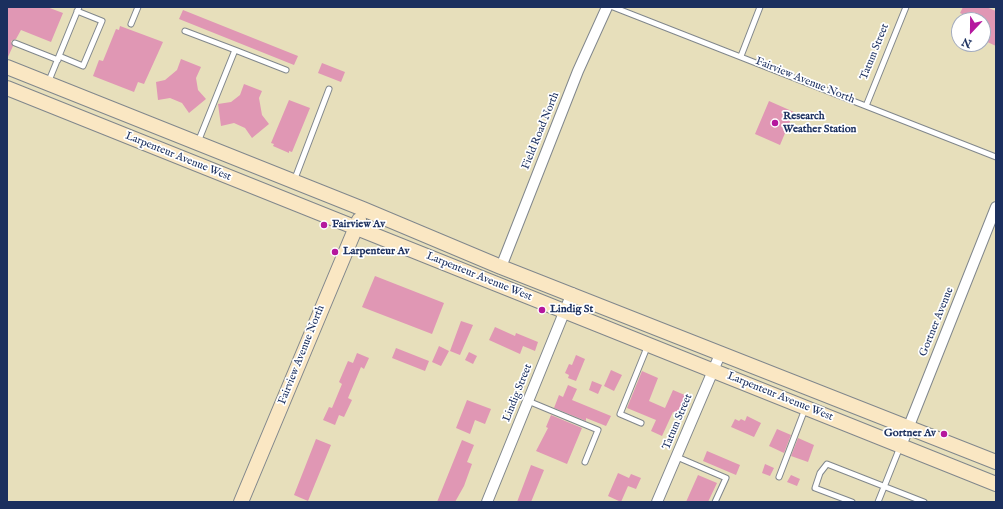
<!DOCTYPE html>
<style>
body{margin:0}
#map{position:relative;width:1003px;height:509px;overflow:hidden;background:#e7dfbb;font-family:"IM FELL English",serif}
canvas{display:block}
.frame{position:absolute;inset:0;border:8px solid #1b2f5e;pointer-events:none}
.north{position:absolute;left:951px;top:12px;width:40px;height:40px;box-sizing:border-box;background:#fff;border:1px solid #a4acbf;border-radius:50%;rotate:202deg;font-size:11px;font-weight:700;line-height:16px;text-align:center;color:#1b2f5e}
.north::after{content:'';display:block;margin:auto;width:14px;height:18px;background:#b5179e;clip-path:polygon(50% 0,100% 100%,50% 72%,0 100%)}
</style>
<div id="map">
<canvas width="1003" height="509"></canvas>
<div class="frame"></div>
<div class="north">N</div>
</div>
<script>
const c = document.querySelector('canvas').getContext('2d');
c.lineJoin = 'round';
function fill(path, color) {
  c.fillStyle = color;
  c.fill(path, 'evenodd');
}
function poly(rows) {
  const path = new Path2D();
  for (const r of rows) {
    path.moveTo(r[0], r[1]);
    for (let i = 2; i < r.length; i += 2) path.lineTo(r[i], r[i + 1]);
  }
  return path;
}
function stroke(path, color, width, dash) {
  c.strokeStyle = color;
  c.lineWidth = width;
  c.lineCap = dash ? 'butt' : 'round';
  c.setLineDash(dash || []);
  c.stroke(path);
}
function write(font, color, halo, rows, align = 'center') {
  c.font = font + ' "IM FELL English",serif';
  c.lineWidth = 3.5;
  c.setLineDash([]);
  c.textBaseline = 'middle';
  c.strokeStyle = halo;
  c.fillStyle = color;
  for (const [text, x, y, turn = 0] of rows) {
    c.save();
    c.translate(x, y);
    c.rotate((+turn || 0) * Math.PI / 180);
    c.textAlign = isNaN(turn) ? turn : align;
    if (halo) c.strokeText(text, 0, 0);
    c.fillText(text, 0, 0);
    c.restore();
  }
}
fill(poly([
 [7,7,47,7,63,13,51,42,21,30,16,39,11,41,13,46,7,59],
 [963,7,986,7,996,11,996,46,983,40,983,20,968,20,969,17,960,13],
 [183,10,298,56,294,65,179,19],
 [120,26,163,42,144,84,138,82,134,92,93,76,99,60,103,61,116,29,119,30],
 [181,59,201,67,196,78,198,90,206,99,189,113,182,103,170,98,158,100,156,82,165,80,177,70],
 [322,63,345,72,341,82,318,73],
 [244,84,262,91,259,98,262,115,269,124,252,138,245,128,234,123,221,126,218,104,231,102,240,95],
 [289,100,310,108,292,152,289,151,289,153,273,146,274,144,271,143],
 [769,101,794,112,780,145,755,134],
 [375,276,444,303,432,334,362,307],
 [461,321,473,325,460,355,450,351],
 [495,327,515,336,516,333,538,342,535,351,523,346,520,354,489,340],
 [439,346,449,351,441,366,432,362],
 [396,348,429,361,425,371,392,358],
 [469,352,477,356,473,364,465,360],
 [357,353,369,358,364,369,361,367,348,398,352,400,344,417,339,415,335,425,323,420,329,407,332,408,342,384,339,382,348,361,353,363],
 [576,355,585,359,576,381,568,378,569,375,565,373,569,364,572,365],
 [611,370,622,375,614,391,604,386],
 [642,371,658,378,649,401,665,408,673,390,687,396,677,413,673,412,662,436,651,431,656,420,627,408],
 [592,381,602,385,598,394,589,390],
 [568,385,577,389,572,400,611,416,606,426,586,418,586,421,554,408,559,395,563,397],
 [467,400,491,409,485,424,475,420,470,434,456,428],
 [551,415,582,428,567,464,536,451,548,428,546,427],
 [747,416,761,423,754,437,731,427,735,419,739,421,741,419,745,421],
 [777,429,791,435,784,453,769,446],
 [798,438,814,445,808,462,791,456],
 [316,439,331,445,308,501,294,495],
 [462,440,474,445,467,462,472,464,464,486,455,502,437,502],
 [707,451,740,465,736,475,703,461],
 [765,464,774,468,770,476,762,473],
 [531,465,544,470,531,502,517,502],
 [618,473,629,478,631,474,641,478,636,489,628,486,621,502,608,496],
 [698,475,717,483,708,502,686,502],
 [791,475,800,479,797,486,787,482]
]), '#e097b4');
const lane = poly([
 [613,7,996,157],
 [131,24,138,7],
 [185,31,235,50,198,142],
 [15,43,58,60],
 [235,50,286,70],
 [59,56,83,66,102,21,77,11],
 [741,56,760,7],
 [48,83,79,7],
 [866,106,906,7],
 [294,181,329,89],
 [528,401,598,430,585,462],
 [641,423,620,414,648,345],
 [677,457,726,478,715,502],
 [779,477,805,409],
 [852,502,815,488,820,473,827,464,924,502],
 [878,502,900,447]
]);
const street = poly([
 [501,267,578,71,607,7],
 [901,446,996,207],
 [487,502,572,293],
 [657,502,721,352]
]);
const secondary = poly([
 [7,67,363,209,501,267,996,462],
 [7,88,996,484],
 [241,502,359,220]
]);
stroke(lane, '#81878c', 7);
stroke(street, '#81878c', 12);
stroke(secondary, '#81878c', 16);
stroke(lane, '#fff', 5);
stroke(street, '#fff', 10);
stroke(secondary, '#fae7c3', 14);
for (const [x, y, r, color] of [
 [775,123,4,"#b5179e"],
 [324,225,4,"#b5179e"],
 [335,252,4,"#b5179e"],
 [542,310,4,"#b5179e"],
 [944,434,4,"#b5179e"]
]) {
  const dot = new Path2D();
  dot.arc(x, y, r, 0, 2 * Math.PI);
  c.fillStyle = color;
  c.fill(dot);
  stroke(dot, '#fff', 1.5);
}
write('11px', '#1b2f5e', '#fff', [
 ["Tatum Street",875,52,-68],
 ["Fairview Avenue North",805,81,22],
 ["Field Road North",541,131,-68],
 ["Larpenteur Avenue West",178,157,22],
 ["Larpenteur Avenue West",479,277,22],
 ["Gortner Avenue",937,322,-68],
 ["Fairview Avenue North",302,355,-68],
 ["Lindig Street",518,393,-68],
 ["Larpenteur Avenue West",780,397,22],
 ["Tatum Street",678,422,-67]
]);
write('bold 11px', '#1b2f5e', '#fff', [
 ["Research",783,117],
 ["Weather Station",783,130],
 ["Fairview Av",332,225],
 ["Larpenteur Av",343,252],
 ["Lindig St",550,310],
 ["Gortner Av",936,434,"right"]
], 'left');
</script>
